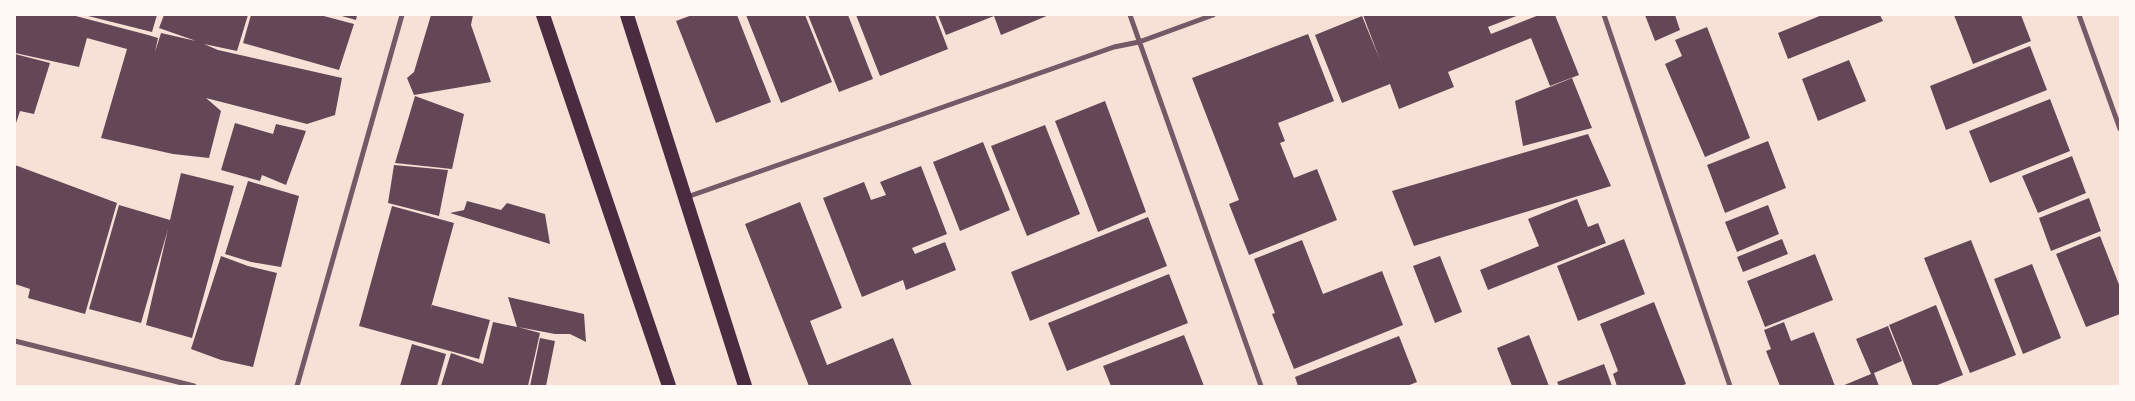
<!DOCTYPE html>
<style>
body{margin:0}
#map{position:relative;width:2135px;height:401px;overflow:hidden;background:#f7e1d7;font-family:"Space Grotesk",sans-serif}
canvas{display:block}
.frame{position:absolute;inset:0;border:16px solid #fffaf5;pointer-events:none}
</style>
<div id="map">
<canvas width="2135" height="401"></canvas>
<div class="frame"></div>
</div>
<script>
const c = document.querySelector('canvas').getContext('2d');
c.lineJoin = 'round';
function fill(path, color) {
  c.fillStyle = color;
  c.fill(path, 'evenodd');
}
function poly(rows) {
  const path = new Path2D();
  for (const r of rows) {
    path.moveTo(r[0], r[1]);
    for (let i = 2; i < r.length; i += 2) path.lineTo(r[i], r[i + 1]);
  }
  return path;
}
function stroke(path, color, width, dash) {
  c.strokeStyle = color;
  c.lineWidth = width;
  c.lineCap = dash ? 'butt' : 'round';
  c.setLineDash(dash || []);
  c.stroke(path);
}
fill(poly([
 [15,15,72,15,148,35,158,38,155,52,161,33,196,41,159,28,164,15,248,15,237,51,204,44,218,50,342,78,335,115,307,124,206,98,221,111,209,158,173,154,101,138,127,49,87,38,79,67,15,53],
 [84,15,157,15,152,32],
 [251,15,320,15,354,24,339,70,243,43],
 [338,15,357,15,356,20],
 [431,15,473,15,471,25,491,82,414,95,407,78,414,72],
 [692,15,737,15,771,102,716,123,676,21],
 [746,15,805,15,832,82,781,103],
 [808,15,848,15,873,79,839,92],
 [856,15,935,15,948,49,880,76],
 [938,15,1049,15,1001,35,994,16,946,35],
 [1363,15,1519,15,1488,27,1491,34,1539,15,1555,15,1579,75,1550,86,1531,38,1448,72,1454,87,1399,109,1390,84,1342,103,1315,35,1362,16,1380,60],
 [1645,15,1675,15,1680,30,1655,41],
 [1822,15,1880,15,1883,21,1788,59,1778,33],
 [1954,15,2021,15,2031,41,1973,64],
 [1707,27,1750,138,1705,157,1665,64,1682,56,1675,40],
 [1308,34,1334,101,1278,123,1285,141,1280,143,1294,178,1317,169,1337,220,1249,255,1229,204,1239,200,1192,78],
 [2030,46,2047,90,1946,130,1930,86],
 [15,54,50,63,34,114,20,111,15,126],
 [1849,60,1866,101,1818,121,1802,79],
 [1572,78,1592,128,1523,146,1515,101],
 [415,96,464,114,452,169,395,163],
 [2050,99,2070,151,1990,183,1969,131],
 [1105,101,1146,212,1098,232,1055,121],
 [235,123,273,134,276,124,306,131,286,185,262,175,260,181,221,170],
 [1045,125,1080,214,1027,236,991,146],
 [1588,134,1611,186,1414,246,1392,191],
 [1768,141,1786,188,1725,213,1707,165],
 [983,142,1010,210,960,231,933,162],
 [2072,156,2086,193,2038,213,2022,176],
 [15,165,117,203,85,314,28,298,30,289,15,284],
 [394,165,448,170,439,216,388,203],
 [921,166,947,234,912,248,915,254,945,242,956,270,906,290,903,280,862,297,823,198,864,182,871,200,886,195,880,182],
 [181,173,234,186,192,338,146,325,168,229,141,323,89,309,119,205,170,220],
 [248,181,299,196,281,267,251,262,225,254],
 [2089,198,2101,231,2051,251,2039,218],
 [1577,199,1588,227,1598,223,1606,243,1488,290,1480,270,1539,246,1528,219],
 [467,201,501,210,507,203,545,214,550,244,450,213,464,210],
 [800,202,842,308,810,321,827,365,893,338,912,386,809,386,745,224],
 [1768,205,1779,234,1737,252,1725,222],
 [392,206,454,223,430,311,432,305,490,320,479,359,359,326],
 [1148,217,1167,266,1030,321,1011,272],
 [2100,236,2120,287,2120,314,2086,327,2056,254],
 [1624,239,1645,294,1578,321,1557,266],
 [1782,239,1788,254,1743,272,1737,257],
 [1302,240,1323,294,1382,271,1403,325,1294,369,1272,314,1275,313,1254,259],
 [1971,240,2016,355,1970,373,1924,258],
 [1815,254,1833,300,1765,327,1747,281],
 [221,256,248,266,277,273,253,367,221,360,191,349],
 [1440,256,1462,312,1435,323,1413,266],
 [2032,264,2061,338,2023,354,1994,279],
 [1169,274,1188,323,1067,371,1048,323],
 [508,297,584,314,586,342,570,334,555,334,518,327,540,333,528,386,441,386,451,353,483,364,493,322,517,327],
 [1654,302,1686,384,1681,386,1617,386,1613,374,1618,371,1600,324],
 [1936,305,1963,375,1935,386,1913,386,1889,325],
 [1784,322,1791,341,1814,332,1835,386,1780,386,1766,351,1771,349,1764,330],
 [1888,326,1902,361,1874,373,1879,386,1842,386,1871,374,1856,339],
 [1184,335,1204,386,1111,386,1103,366],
 [1529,335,1549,386,1512,386,1497,348],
 [1399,336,1417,382,1407,386,1298,386,1295,377],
 [540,338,555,341,546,386,530,386],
 [412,344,446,354,437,386,400,386],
 [1604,364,1612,386,1559,386,1557,382]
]), '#644757');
stroke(poly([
 [1130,15,1261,386],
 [1604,15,1730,386],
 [2079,15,2120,129],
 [687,197,1114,47,1139,42,1213,15],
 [15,341,194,386],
 [297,386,402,15]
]), '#755966', 5);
stroke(poly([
 [543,15,669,386],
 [627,15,745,386]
]), '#4a2c40', 14);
</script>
